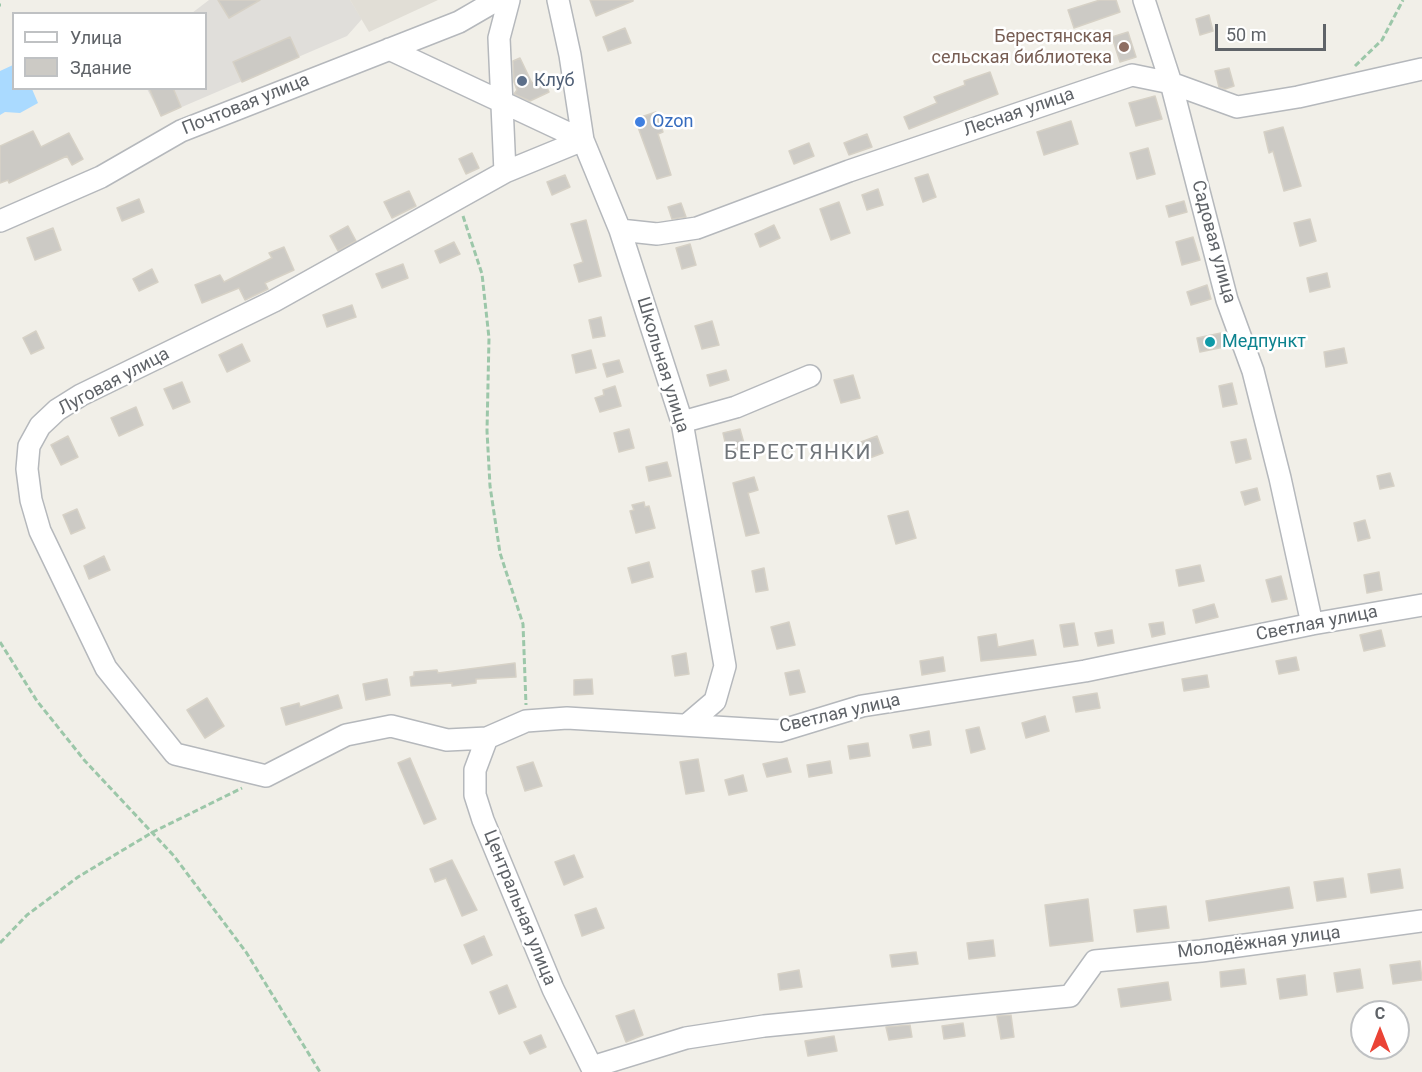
<!DOCTYPE html>
<meta charset="utf-8">
<style>
body{margin:0}
#map{position:relative;width:1422px;height:1072px;overflow:hidden;background:#f1efe8;font-family:Roboto,sans-serif}
canvas{display:block}
.legend{position:absolute;left:12px;top:12px;width:195px;height:78px;box-sizing:border-box;background:#fff;border:2px solid #bfc1c3;margin:0;padding:8px 10px;list-style:none;font-size:18px;color:#5f6368}
.legend li{display:flex;align-items:center;gap:12px;height:30px}
.legend b{width:30px;border:2px solid #bfc1c3}
.north{position:absolute;left:1350px;top:1000px;width:60px;height:60px;box-sizing:border-box;background:#fff;border:2px solid #bfc1c3;border-radius:50%;rotate:0deg;font-size:16px;font-weight:700;line-height:24px;text-align:center;color:#5f6368}
.north::after{content:'';display:block;margin:auto;width:21px;height:27px;background:#ea4335;clip-path:polygon(50% 0,100% 100%,50% 72%,0 100%)}
.scale{position:absolute;left:1215px;top:24px;width:111px;height:27px;box-sizing:border-box;border:3px solid #5f6368;border-top:0;padding-left:8px;font-size:18px;line-height:21px;white-space:nowrap;color:#5f6368;-webkit-text-stroke:4px #fff;paint-order:stroke}
</style>
<div id="map">
<canvas width="1422" height="1072"></canvas>
<ul class="legend">
<li><b style="height:8px;background:#fff"></b>Улица</li>
<li><b style="height:16px;background:#cccac5"></b>Здание</li>
</ul>
<div class="north">С</div>
<div class="scale">50 m</div>
</div>
<script>
const c = document.querySelector('canvas').getContext('2d');
c.lineJoin = 'round';
function fill(path, color) {
  c.fillStyle = color;
  c.fill(path, 'evenodd');
}
function poly(rows) {
  const path = new Path2D();
  for (const r of rows) {
    path.moveTo(r[0], r[1]);
    for (let i = 2; i < r.length; i += 2) path.lineTo(r[i], r[i + 1]);
  }
  return path;
}
function stroke(path, color, width, dash) {
  c.strokeStyle = color;
  c.lineWidth = width;
  c.lineCap = dash ? 'butt' : 'round';
  c.setLineDash(dash || []);
  c.stroke(path);
}
function write(font, color, halo, rows, align = 'center') {
  c.font = font + ' Roboto,sans-serif';
  c.lineWidth = 5;
  c.setLineDash([]);
  c.textBaseline = 'middle';
  c.strokeStyle = halo;
  c.fillStyle = color;
  for (const [text, x, y, turn = 0] of rows) {
    c.save();
    c.translate(x, y);
    c.rotate((+turn || 0) * Math.PI / 180);
    c.textAlign = isNaN(turn) ? turn : align;
    if (halo) c.strokeText(text, 0, 0);
    c.fillText(text, 0, 0);
    c.restore();
  }
}
fill(poly([
 [209,0,350,0,362,19,347,36,161,116,147,89,206,88,206,14,192,13]
]), '#e0deda');
fill(poly([
 [350,0,438,0,369,32]
]), '#e1ded6');
fill(poly([
 [13,65,14,88,32,89,38,103,20,113,5,112,0,115,0,71]
]), '#aadaff');
const building = poly([
 [218,0,260,0,229,18,218,0],
 [590,0,633,0,633,1,596,16,590,0],
 [1100,0,1116,0,1120,12,1074,28,1068,10,1100,0],
 [1209,15,1213,31,1200,35,1196,19,1209,15],
 [625,28,631,43,608,51,603,37,625,28],
 [1128,32,1136,57,1120,62,1112,37,1128,32],
 [290,37,299,57,242,82,233,62,290,37],
 [520,58,532,83,543,78,549,92,530,101,514,94,517,90,514,82,513,61,520,58],
 [1229,68,1234,86,1225,89,1219,87,1215,71,1229,68],
 [990,72,998,94,909,129,904,117,937,103,934,97,965,85,964,81,990,72],
 [149,88,173,88,181,107,161,116,149,88],
 [1155,96,1162,119,1136,126,1129,103,1155,96],
 [656,112,663,132,658,134,671,175,657,179,635,119,656,112],
 [1071,121,1078,144,1044,155,1037,132,1071,121],
 [1283,127,1301,186,1284,191,1273,151,1269,153,1264,132,1283,127],
 [33,131,41,147,69,133,83,159,72,165,67,156,9,183,8,180,0,183,0,146,33,131],
 [867,134,872,147,849,155,844,143,867,134],
 [809,143,814,156,794,164,789,151,809,143],
 [1148,148,1155,174,1137,179,1130,153,1148,148],
 [472,153,479,168,466,174,459,159,472,153],
 [928,174,936,197,923,202,915,178,928,174],
 [565,175,570,187,552,195,547,182,565,175],
 [878,189,883,205,867,210,862,195,878,189],
 [409,191,416,206,392,218,384,202,409,191],
 [139,199,144,212,122,221,117,208,139,199],
 [1184,201,1187,212,1169,217,1166,206,1184,201],
 [839,202,850,233,831,240,820,209,839,202],
 [681,203,686,217,672,219,668,207,681,203],
 [1310,219,1316,241,1300,246,1294,223,1310,219],
 [586,220,601,276,579,282,574,265,583,262,571,224,586,220],
 [774,225,780,238,760,247,755,234,774,225],
 [348,226,356,241,338,251,330,236,348,226],
 [53,228,61,250,35,260,27,238,53,228],
 [1193,237,1200,260,1182,265,1176,242,1193,237],
 [454,242,460,254,440,263,435,251,454,242],
 [690,244,696,265,682,269,676,248,690,244],
 [284,247,294,270,265,283,268,289,245,300,239,288,202,303,195,285,220,275,224,282,272,258,269,253,284,247],
 [403,264,408,278,382,288,376,274,403,264],
 [152,269,158,282,139,291,133,279,152,269],
 [1327,273,1330,287,1310,292,1307,278,1327,273],
 [1207,285,1211,299,1191,305,1187,292,1207,285],
 [352,305,356,317,327,327,323,315,352,305],
 [601,317,605,336,593,338,589,320,601,317],
 [712,321,719,345,702,349,695,326,712,321],
 [36,331,44,348,31,354,23,338,36,331],
 [1221,333,1224,347,1200,352,1197,338,1221,333],
 [242,344,250,361,227,372,219,355,242,344],
 [1344,348,1347,363,1326,367,1324,352,1344,348],
 [591,350,596,368,576,373,572,355,591,350],
 [619,360,623,372,607,377,603,364,619,360],
 [726,370,729,380,710,386,707,375,726,370],
 [853,375,860,398,841,403,834,380,853,375],
 [182,382,190,402,173,409,164,389,182,382],
 [1232,383,1237,404,1223,407,1219,386,1232,383],
 [615,386,621,406,600,412,595,398,604,395,603,390,615,386],
 [136,407,143,425,119,436,111,418,136,407],
 [629,429,634,448,619,452,614,433,629,429],
 [740,429,747,454,729,459,723,433,740,429],
 [68,436,78,457,61,465,51,445,68,436],
 [877,436,883,453,867,459,861,442,877,436],
 [1246,439,1251,459,1236,463,1231,442,1246,439],
 [667,462,671,476,649,481,646,467,667,462],
 [1390,473,1394,486,1380,489,1377,476,1390,473],
 [754,477,758,490,748,493,759,533,746,536,733,483,754,477],
 [1257,488,1260,500,1245,505,1241,492,1257,488],
 [644,502,645,507,649,506,655,528,636,533,630,511,634,510,632,505,644,502],
 [77,509,85,528,71,534,63,515,77,509],
 [908,511,916,538,896,544,888,516,908,511],
 [1365,520,1370,538,1358,541,1354,523,1365,520],
 [104,556,110,570,89,579,84,566,104,556],
 [649,562,653,577,632,583,628,568,649,562],
 [1200,565,1204,581,1179,586,1176,570,1200,565],
 [764,568,768,590,756,592,752,571,764,568],
 [1379,572,1382,590,1367,593,1364,575,1379,572],
 [1281,576,1287,599,1272,602,1266,580,1281,576],
 [1214,604,1218,617,1196,623,1193,610,1214,604],
 [789,622,795,645,777,649,771,627,789,622],
 [1163,622,1165,634,1152,637,1149,624,1163,622],
 [1074,623,1078,645,1064,647,1060,625,1074,623],
 [1112,630,1114,643,1098,646,1095,633,1112,630],
 [1381,630,1385,646,1364,651,1360,635,1381,630],
 [996,634,998,647,1033,640,1036,655,981,661,978,637,996,634],
 [686,653,689,674,675,676,672,656,686,653],
 [943,657,945,671,922,675,920,661,943,657],
 [1296,657,1299,670,1279,674,1276,661,1296,657],
 [515,663,516,677,476,679,476,683,452,686,452,683,411,686,410,677,414,676,414,672,437,670,438,673,515,663],
 [799,670,805,692,790,695,785,673,799,670],
 [1207,675,1209,687,1184,691,1182,679,1207,675],
 [387,679,390,695,366,700,363,684,387,679],
 [592,679,593,694,574,695,574,680,592,679],
 [1097,693,1100,708,1076,712,1073,697,1097,693],
 [338,695,342,708,286,725,281,708,299,703,300,707,338,695],
 [207,698,224,726,205,738,187,710,207,698],
 [1045,716,1049,731,1026,738,1022,723,1045,716],
 [979,727,985,749,971,753,966,730,979,727],
 [929,731,931,745,913,748,910,735,929,731],
 [868,743,870,756,850,759,848,746,868,743],
 [410,758,436,819,424,824,398,763,410,758],
 [787,758,791,772,767,777,763,764,787,758],
 [698,759,704,791,686,794,680,762,698,759],
 [830,761,832,773,809,777,807,765,830,761],
 [533,762,542,786,525,791,517,767,533,762],
 [743,775,747,791,729,795,725,780,743,775],
 [574,855,583,877,564,885,555,862,574,855],
 [452,860,477,910,462,916,446,878,435,882,430,869,452,860],
 [1400,869,1403,888,1371,893,1368,874,1400,869],
 [1343,878,1346,897,1317,901,1314,882,1343,878],
 [1289,887,1293,908,1209,921,1206,901,1289,887],
 [1088,899,1093,941,1050,946,1045,905,1088,899],
 [1166,906,1169,928,1137,932,1134,910,1166,906],
 [596,908,604,928,582,936,575,915,596,908],
 [484,936,492,955,472,964,464,945,484,936],
 [993,940,995,956,969,959,967,943,993,940],
 [916,952,918,964,892,967,890,955,916,952],
 [1420,961,1422,980,1393,984,1390,965,1420,961],
 [1244,969,1246,984,1221,987,1220,972,1244,969],
 [1360,969,1363,988,1337,992,1334,973,1360,969],
 [799,970,802,987,780,990,778,974,799,970],
 [1305,975,1307,995,1280,999,1277,979,1305,975],
 [1168,982,1171,1000,1121,1007,1118,989,1168,982],
 [507,985,516,1007,499,1014,490,992,507,985],
 [634,1010,643,1035,626,1042,616,1016,634,1010],
 [1011,1015,1014,1037,1001,1039,997,1016,1011,1015],
 [963,1023,965,1036,944,1039,942,1026,963,1023],
 [910,1025,912,1037,889,1040,886,1027,910,1025],
 [541,1035,546,1047,530,1054,524,1042,541,1035],
 [834,1036,837,1051,808,1056,805,1041,834,1036]
]);
fill(building, '#cccac5');
stroke(building, '#d6d1c6', 1.5);
const minor = poly([
 [558,0,570,55,583,140,620,230,682,422,725,666,715,701,688,724],
 [1144,0,1171,83,1227,300,1253,371,1280,478,1312,624],
 [389,49,583,140],
 [583,140,505,172,274,301,81,395,57,410,40,426,29,446,27,469,31,500,40,531,106,668,175,754,266,776,346,735,391,726,447,740,487,738,526,721,567,718,780,731,862,706,1085,671,1312,624,1422,605],
 [505,172,499,38,509,0],
 [0,221,101,177,181,131,459,22,497,0],
 [620,230,657,234,697,228,849,171,1132,75,1171,83,1237,107,1298,97,1422,69],
 [682,422,736,407,810,376],
 [487,738,475,770,475,795,483,820,553,989,594,1072],
 [592,1067,686,1038,764,1026,1070,996,1095,961,1201,951,1422,921]
]);
stroke(minor, '#b5b8bc', 24);
stroke(poly([
 [0,5,1,5],
 [1355,66,1382,40,1403,0],
 [463,216,482,274,489,338,487,431,490,486,500,553,523,624,526,705],
 [0,642,37,701,85,761,174,856,246,952,320,1072],
 [0,943,27,915,78,877,153,832,242,788]
]), '#9cc7a9', 3, [6, 3]);
stroke(minor, '#fff', 21);
for (const [x, y, r, color] of [
 [1124,47,6,"#8d6e63"],
 [522,81,6,"#5c6f8a"],
 [640,122,6,"#3f7fe0"],
 [1210,342,6,"#0f9aa8"]
]) {
  const dot = new Path2D();
  dot.arc(x, y, r, 0, 2 * Math.PI);
  c.fillStyle = color;
  c.fill(dot);
  stroke(dot, '#fff', 2);
}
write('18px', '#785e54', '#fff', [
 ["Берестянская",1112,37],
 ["сельская библиотека",1112,58]
], 'right');
write('18px', '#4e5e75', '#fff', [
 ["Клуб",534,81]
], 'left');
write('18px', '#5f6368', '#fff', [
 ["Почтовая улица",246,105,-22],
 ["Лесная улица",1019,113,-19],
 ["Садовая улица",1213,242,75],
 ["Школьная улица",662,365,73],
 ["Луговая улица",114,382,-28],
 ["Светлая улица",1317,624,-11],
 ["Светлая улица",840,714,-13],
 ["Центральная улица",519,908,68],
 ["Молодёжная улица",1259,943,-7]
]);
write('18px', '#366cbe', '#fff', [
 ["Ozon",652,122]
], 'left');
write('18px', '#0d838f', '#fff', [
 ["Медпункт",1222,342]
], 'left');
c.letterSpacing = '1.5px';
write('21px', '#70757a', '#fff', [
 ["БЕРЕСТЯНКИ",798,454]
]);
c.letterSpacing = '0px';
</script>
